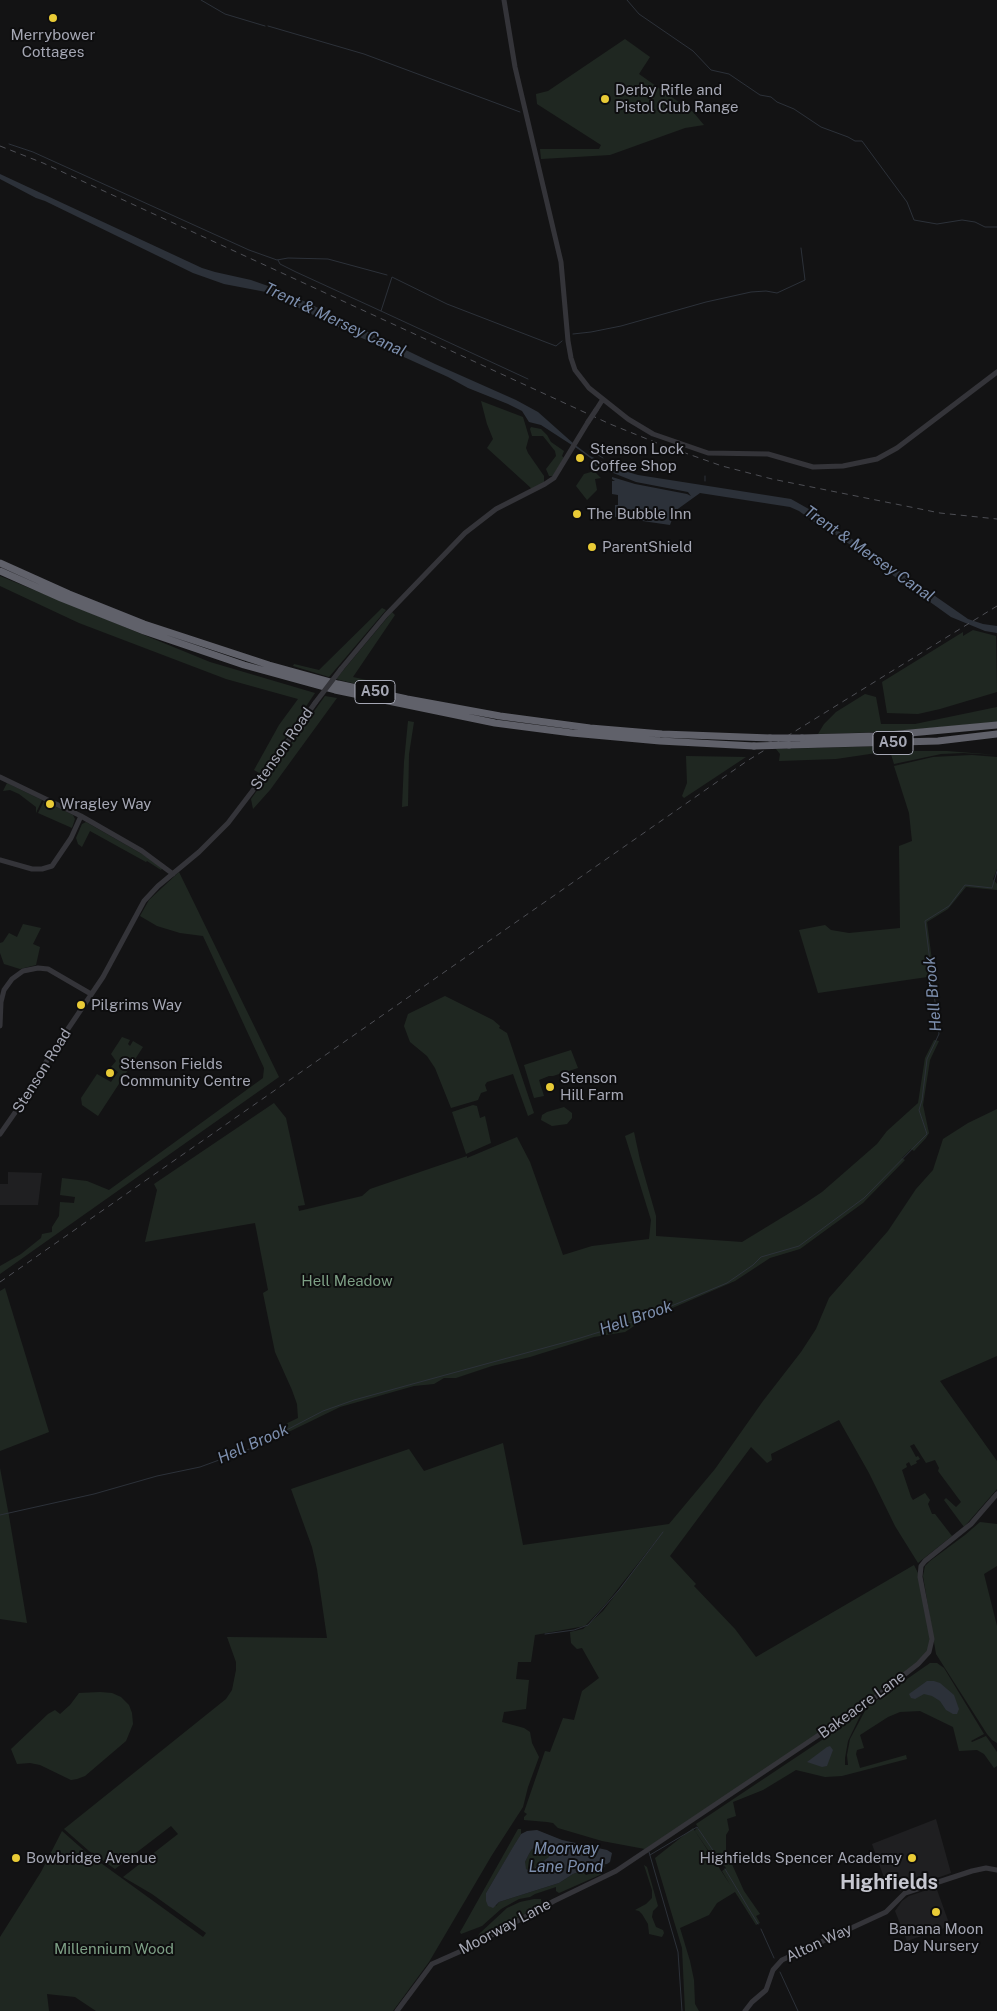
<!DOCTYPE html>
<style>
body{margin:0}
canvas{display:block;background:#131314}
</style>
<canvas width="997" height="2011"></canvas>
<script>
const c = document.querySelector('canvas').getContext('2d');
c.lineJoin = 'round';
function fill(path, color) {
  c.fillStyle = color;
  c.fill(path, 'evenodd');
}
function poly(rows) {
  const path = new Path2D();
  for (const r of rows) {
    path.moveTo(r[0], r[1]);
    for (let i = 2; i < r.length; i += 2) path.lineTo(r[i], r[i + 1]);
  }
  return path;
}
function stroke(path, color, width, dash) {
  c.strokeStyle = color;
  c.lineWidth = width;
  c.lineCap = dash ? 'butt' : 'round';
  c.setLineDash(dash || []);
  c.stroke(path);
}
function write(font, color, halo, rows, align = 'center') {
  c.font = font + ' "Public Sans",sans-serif';
  c.lineWidth = 4;
  c.setLineDash([]);
  c.textBaseline = 'middle';
  c.strokeStyle = halo;
  c.fillStyle = color;
  for (const [text, x, y, turn = 0] of rows) {
    c.save();
    c.translate(x, y);
    c.rotate((+turn || 0) * Math.PI / 180);
    c.textAlign = isNaN(turn) ? turn : align;
    if (halo) c.strokeText(text, 0, 0);
    c.fillText(text, 0, 0);
    c.restore();
  }
}
fill(poly([
 [8,1172,42,1173,38,1205,0,1205,0,1184,8,1184],
 [936,1819,951,1873,900,1891,899,1886,888,1889,872,1844],
 [936,1887,950,1926,907,1941,895,1911,902,1901,909,1896]
]), '#1f1f21');
fill(poly([
 [625,39,650,57,639,74,693,112,704,125,685,128,610,155,541,159,540,149,599,149,601,145,537,104,536,94,548,91],
 [481,401,523,417,529,437,526,448,528,453,544,476,544,483,532,489,487,448,493,439,487,424],
 [531,427,541,429,547,435,551,442,564,451,562,456,564,458,553,476,549,476,546,469,556,456,555,451,543,436,532,436,530,429],
 [591,472,596,473,601,478,595,479,597,490,587,500,576,486,584,474],
 [0,576,210,662,315,693,261,774,254,770,279,725,298,699,226,679,79,623,0,586],
 [382,608,386,610,329,677,293,666,294,664,319,670],
 [392,612,395,615,353,677,384,684,380,690,336,679],
 [973,630,996,636,997,692,940,709,918,714,887,713,882,682,963,632,963,636],
 [865,694,876,697,881,724,915,724,997,707,997,722,885,732,818,734,824,724,836,712],
 [325,696,337,698,270,790,253,809,251,799],
 [408,721,414,722,409,754,408,806,402,807,404,762],
 [890,746,891,751,947,751,997,755,963,753,941,754,894,764,890,751,836,759,779,761,780,754,776,749],
 [972,755,997,757,997,869,993,879,997,884,997,890,966,887,948,909,927,922,934,976,818,993,799,930,825,925,831,930,849,933,900,928,899,846,912,841,909,813,894,766,933,757],
 [686,756,746,757,684,798,682,796,687,783],
 [7,783,42,800,36,813,36,807,19,794,10,790,3,791],
 [44,801,73,815,75,819,72,828,38,813],
 [86,822,149,858,163,867,161,870,147,861,146,862,90,831,82,847,78,844,76,838,82,824],
 [179,872,279,1077,0,1274,0,1266,21,1254,41,1238,42,1234,52,1232,52,1227,59,1216,60,1202,74,1203,75,1197,60,1195,62,1178,87,1181,109,1190,263,1078,264,1068,203,936,180,933,157,926,140,916,149,900],
 [23,924,41,928,33,944,40,947,36,965,20,969,4,964,0,953,0,943,3,942,9,933,17,937],
 [445,996,493,1020,500,1026,499,1028,507,1033,534,1113,528,1116,513,1074,487,1082,485,1085,487,1091,481,1093,478,1100,451,1108,435,1068,427,1056,410,1042,404,1026,408,1014],
 [122,1037,130,1040,128,1044,130,1046,133,1041,143,1047,98,1116,82,1105,81,1098,97,1074,111,1082,118,1072,111,1067,116,1061,111,1054],
 [934,1040,939,1041,930,1060,923,1105,929,1133,926,1138,914,1151,911,1149,902,1158,905,1160,863,1203,800,1249,770,1258,735,1281,640,1322,625,1332,594,1337,530,1357,492,1366,456,1378,444,1378,434,1384,414,1386,340,1407,268,1442,266,1439,275,1429,298,1418,297,1404,292,1390,275,1352,263,1293,268,1290,255,1223,145,1242,157,1190,154,1184,274,1103,286,1118,305,1205,298,1206,299,1211,362,1196,370,1189,467,1156,467,1158,517,1137,530,1162,563,1255,592,1246,649,1239,651,1220,625,1136,634,1132,640,1160,656,1216,656,1236,742,1242,801,1206,822,1192,877,1144,887,1131,918,1103,925,1058],
 [571,1050,578,1068,553,1076,549,1076,539,1080,544,1096,534,1098,524,1065],
 [473,1105,477,1106,480,1118,485,1116,491,1143,466,1154,452,1112],
 [564,1107,572,1113,572,1118,567,1124,552,1126,541,1120,542,1115,547,1112],
 [997,1109,997,1356,940,1381,997,1461,997,1489,964,1527,944,1500,946,1498,956,1507,961,1502,938,1471,939,1468,935,1460,926,1463,914,1444,910,1446,916,1457,918,1456,920,1459,916,1461,917,1463,911,1466,909,1462,906,1464,907,1467,902,1470,911,1497,913,1500,925,1493,930,1500,928,1504,932,1514,935,1514,952,1536,918,1563,895,1526,869,1473,839,1420,771,1454,772,1460,767,1463,751,1447,670,1556,696,1584,694,1586,735,1629,756,1657,914,1565,920,1577,932,1639,929,1653,888,1688,645,1849,602,1841,558,1828,553,1823,547,1822,524,1820,524,1817,527,1814,524,1812,545,1751,550,1752,563,1718,574,1720,582,1691,599,1678,582,1648,577,1649,571,1643,570,1632,583,1629,603,1611,663,1532,605,1605,585,1626,535,1635,531,1662,518,1662,516,1679,529,1680,526,1709,504,1712,502,1722,524,1728,530,1732,532,1743,539,1757,528,1787,523,1807,492,1855,429,1962,393,2011,96,2011,75,1997,47,1994,49,2011,0,2011,0,1937,41,1872,62,1831,87,1853,203,1937,206,1933,152,1894,123,1877,178,1834,171,1826,115,1869,89,1851,64,1829,226,1699,232,1690,236,1670,236,1662,227,1637,327,1638,317,1569,312,1547,291,1489,409,1449,424,1471,503,1443,523,1545,669,1524,715,1469,763,1401,801,1352,816,1329,829,1298,888,1231,916,1189,933,1170,943,1139,968,1123],
 [5,1288,49,1432,0,1451,0,1291],
 [0,1468,9,1516,27,1623,0,1619],
 [980,1522,997,1524,997,1566,984,1574,997,1626,997,1743,992,1740,987,1734,936,1654,923,1576,925,1566,930,1561,965,1535],
 [930,1663,937,1663,944,1668,984,1734,971,1741,972,1742,986,1736,997,1752,997,1766,994,1768,984,1754,977,1750,959,1751,953,1727,920,1711,900,1712,888,1717,860,1735,864,1748,857,1750,856,1754,860,1768,906,1755,907,1759,842,1776,825,1777,796,1770,763,1790,733,1802,736,1816,727,1819,729,1830,726,1835,726,1851,744,1891,760,1914,756,1916,760,1923,756,1925,735,1892,717,1903,709,1915,680,1928,690,1961,694,1980,695,2004,699,2011,685,2011,682,1948,655,1858,693,1828,731,1886,722,1871,726,1868,723,1864,719,1866,695,1831,696,1828,699,1829,696,1824,861,1714,848,1741,845,1758,845,1765,848,1765,847,1755,850,1739,867,1707],
 [100,1692,112,1693,121,1697,129,1705,132,1713,133,1724,126,1741,85,1776,77,1779,71,1780,40,1765,30,1763,17,1764,11,1749,48,1714,55,1710,60,1714,70,1705,79,1693],
 [518,1829,521,1829,521,1834,486,1893,496,1906,499,1902,559,1883,573,1874,603,1864,605,1864,605,1867,584,1873,586,1875,602,1870,602,1874,559,1893,556,1891,556,1887,535,1894,530,1897,519,1899,501,1909,482,1926,461,1934,460,1932,463,1927],
 [539,1847,548,1852,550,1857,535,1867,533,1872,525,1869,525,1862,529,1854,532,1849],
 [644,1865,647,1867,658,1906,653,1911,652,1917,656,1927,663,1930,664,1933,662,1937,649,1934,648,1924,642,1914,639,1911,635,1910,646,1904,652,1898,652,1890],
 [534,1899,541,1899,542,1905,478,1938,479,1934,507,1908,520,1902]
]), '#1f2721');
fill(poly([
 [0,174,202,268,215,272,251,280,285,292,435,364,516,400,538,412,574,444,590,456,621,470,638,475,791,499,814,512,841,533,859,543,968,619,983,624,997,626,997,633,985,631,951,617,838,536,824,529,799,511,790,507,700,493,675,511,670,525,615,517,615,505,618,505,618,495,612,494,612,481,615,481,612,479,612,477,635,484,687,494,691,496,688,492,636,482,598,467,595,466,593,460,578,449,541,425,529,422,522,411,508,404,468,388,448,377,342,329,266,292,224,284,193,273,45,201,36,198,0,179],
 [927,1681,934,1681,940,1683,954,1695,959,1709,957,1714,953,1714,946,1710,940,1701,932,1696,924,1694,915,1699,911,1698,909,1694],
 [830,1746,833,1750,827,1766,822,1767,807,1762,827,1747],
 [537,1830,562,1840,607,1850,612,1853,610,1862,607,1864,599,1865,573,1874,559,1883,499,1902,493,1908,488,1906,486,1901,486,1893,513,1847,521,1834,527,1831],
 [539,1847,548,1852,549,1857,535,1867,533,1872,526,1869,525,1862,529,1854,532,1849]
]), '#2c3139');
stroke(poly([
 [201,0,225,14,265,26],
 [627,0,639,14,693,51,711,70,729,74,760,95,771,97,777,102,794,109,821,127,848,137,855,141,862,141,907,202,914,220,937,224,962,220,975,222,985,227,997,227],
 [268,26,364,54,520,112],
 [9,144,33,152,249,250,277,260,288,258,328,259,387,275],
 [278,260,280,264,296,272,381,311,392,277,447,304,548,343,556,346,562,341],
 [381,311,528,379],
 [573,334,591,332,621,326,706,302,751,292,766,291,777,293,805,280,801,248],
 [590,450,603,458],
 [705,481,705,476],
 [0,1515,94,1494,157,1476,200,1467,252,1448,323,1411,354,1400,577,1339,635,1321,727,1283,753,1265,761,1257,799,1246,864,1198,927,1134,919,1110,922,1100,927,1059,939,1034,925,921,949,906,965,885,992,888,997,871],
 [545,1634,574,1630,588,1625,619,1590,663,1532],
 [649,1852,678,1952,682,2011],
 [650,1855,697,1827,723,1865],
 [725,1869,758,1924],
 [761,1929,774,1958],
 [780,1972,798,2011]
]), '#2c3139', 1);
stroke(poly([
 [504,0,515,67,561,262,568,341,571,358,575,370,589,388,628,419,653,434,708,453,768,454,813,467,843,466,877,459,897,448,997,372],
 [596,410,603,399],
 [341,669,386,615,465,533,496,509,545,484,554,478,588,422],
 [0,777,81,816,142,851,173,874],
 [0,860,32,869,42,869,52,866,71,838,81,816],
 [0,1026,1,1002,4,990,12,979,23,971,38,968,48,969,91,994],
 [0,1134,21,1104,49,1057,103,977,144,901,158,886,199,852,228,823,257,785,315,703],
 [397,2011,432,1964,468,1948,554,1901,616,1871,877,1696,918,1664,929,1652,932,1639,920,1577,921,1566,925,1561,971,1524,997,1494],
 [745,2011,752,2002,766,1990,773,1970,782,1960,886,1912,905,1893,972,1871,986,1868,997,1870]
]), '#343439', 5);
stroke(poly([
 [0,563,69,594,144,624,269,665,338,684,407,699,500,716,590,728,662,734,770,738],
 [0,571,61,598,144,631,244,665,335,690,495,723,572,733,660,741,754,746],
 [802,738,878,736,997,725],
 [789,745,938,741,997,734]
]), '#60616a', 7);
stroke(poly([
 [0,146,43,163,610,424,657,443,722,466,772,479,940,513,997,519],
 [0,1282,747,761,997,606]
]), '#4d4e54', 1, [6, 5]);
stroke(poly([
 [588,422,596,410],
 [315,703,341,669]
]), '#343439', 5);
stroke(poly([
 [770,738,802,738],
 [754,746,789,745]
]), '#60616a', 7);
for (const [x, y, r, color] of [
 [53,18,5,"#e9cb36"],
 [605,99,5,"#e9cb36"],
 [580,458,5,"#e9cb36"],
 [577,514,5,"#e9cb36"],
 [592,547,5,"#e9cb36"],
 [50,804,5,"#e9cb36"],
 [81,1005,5,"#e9cb36"],
 [110,1073,5,"#e9cb36"],
 [550,1087,5,"#e9cb36"],
 [16,1858,5,"#e9cb36"],
 [912,1858,5,"#e9cb36"],
 [936,1912,5,"#e9cb36"]
]) {
  const dot = new Path2D();
  dot.arc(x, y, r, 0, 2 * Math.PI);
  c.fillStyle = color;
  c.fill(dot);
  stroke(dot, '#0e0e0f', 2);
}
for (const [x, y, w] of [
 [375,692,40],
 [893,743,40]
]) {
  const box = new Path2D();
  box.roundRect(x - w / 2, y - 11.5, w, 23, 4);
  c.fillStyle = '#0e0e0f';
  c.fill(box);
  stroke(box, '#a5a7b4', 1);
}
write('bold 14px', '#a5a7b4', null, [
 ["A50",375,692],
 ["A50",893,743]
]);
write('15px', '#a5a7b4', '#0e0e0f', [
 ["Merrybower",53,35,"center"],
 ["Cottages",53,52,"center"],
 ["Derby Rifle and",615,90],
 ["Pistol Club Range",615,107],
 ["Stenson Lock",590,449],
 ["Coffee Shop",590,466],
 ["The Bubble Inn",587,514],
 ["ParentShield",602,547],
 ["Wragley Way",60,804],
 ["Pilgrims Way",91,1005],
 ["Stenson Fields",120,1064],
 ["Community Centre",120,1081],
 ["Stenson",560,1078],
 ["Hill Farm",560,1095],
 ["Bowbridge Avenue",26,1858],
 ["Highfields Spencer Academy",902,1858,"right"],
 ["Banana Moon",936,1929,"center"],
 ["Day Nursery",936,1946,"center"]
], 'left');
write('15px', '#a5a7b4', '#0e0e0f', [
 ["Stenson Road",282,749,-55],
 ["Stenson Road",42,1071,-58],
 ["Bakeacre Lane",862,1705,-36],
 ["Moorway Lane",505,1927,-28],
 ["Alton Way",819,1943,-25]
]);
write('15px', '#7d9f85', '#0e0e0f', [
 ["Hell Meadow",347,1281],
 ["Millennium Wood",114,1949]
]);
write('italic 16px', '#7d8fae', '#0e0e0f', [
 ["Trent & Mersey Canal",335,320,25],
 ["Trent & Mersey Canal",869,554,35],
 ["Hell Brook",933,994,-95],
 ["Hell Brook",636,1318,-19],
 ["Hell Brook",253,1444,-24],
 ["Moorway",566,1849],
 ["Lane Pond",566,1867]
]);
write('bold 20px', '#c6c7d0', '#0e0e0f', [
 ["Highfields",889,1883]
]);
</script>
